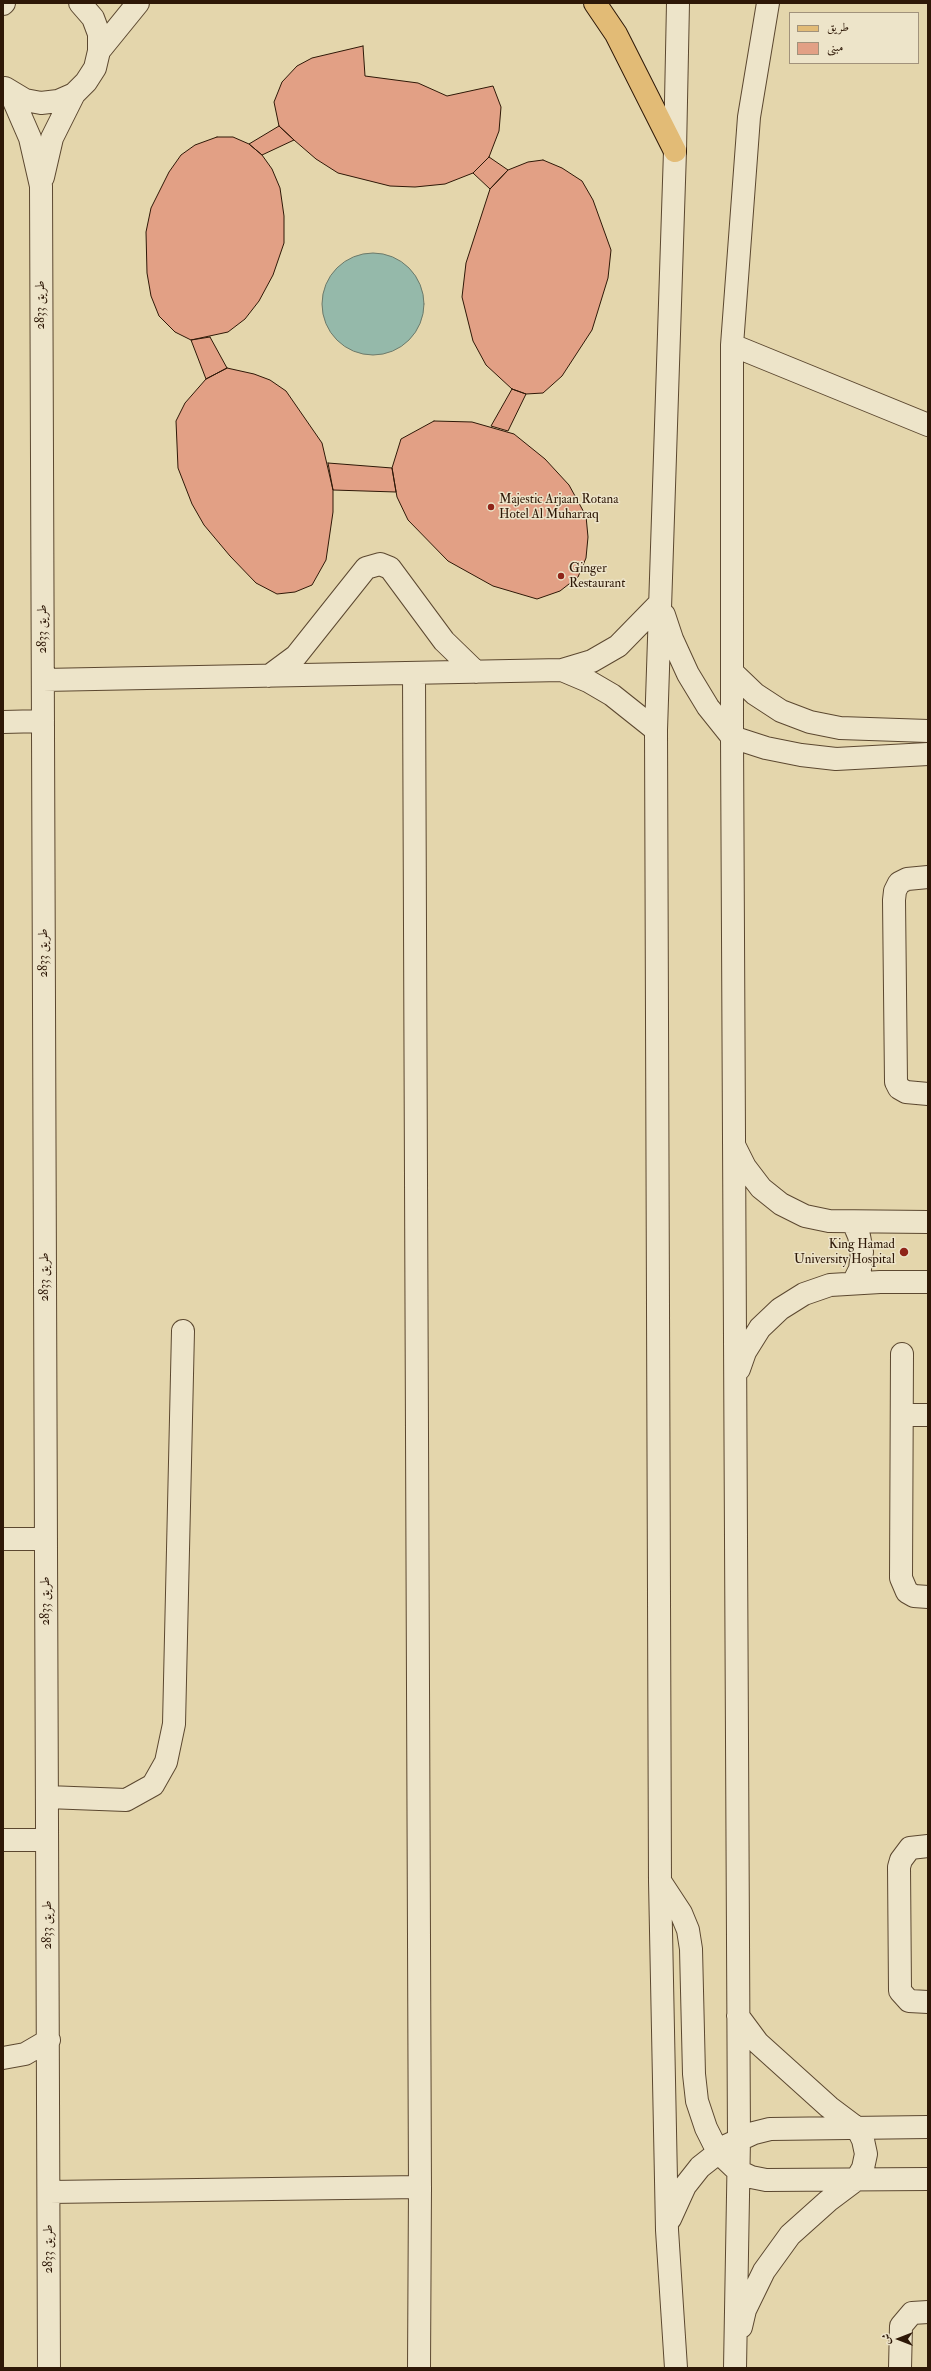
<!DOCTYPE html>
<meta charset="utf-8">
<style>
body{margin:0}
#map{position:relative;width:931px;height:2371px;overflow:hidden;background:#e4d6ac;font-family:"IM FELL Double Pica",Amiri,serif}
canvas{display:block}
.frame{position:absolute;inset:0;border:4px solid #2e1807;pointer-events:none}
.legend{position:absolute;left:789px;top:12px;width:130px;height:52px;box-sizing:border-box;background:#ede4c9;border:1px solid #a1927b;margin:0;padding:5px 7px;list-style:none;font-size:12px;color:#2e1807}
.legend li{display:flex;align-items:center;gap:8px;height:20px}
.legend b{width:20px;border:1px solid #a1927b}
.north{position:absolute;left:879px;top:2319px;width:40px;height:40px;-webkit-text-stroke:3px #ede4c9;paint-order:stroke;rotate:270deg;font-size:11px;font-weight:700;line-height:16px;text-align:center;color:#2e1807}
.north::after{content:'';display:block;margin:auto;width:14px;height:18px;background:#2e1807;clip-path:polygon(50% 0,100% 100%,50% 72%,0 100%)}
</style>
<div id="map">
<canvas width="931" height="2371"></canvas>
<div class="frame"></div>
<ul class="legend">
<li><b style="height:5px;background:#e2bb76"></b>طريق</li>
<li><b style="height:11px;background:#e2a085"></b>مبنى</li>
</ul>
<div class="north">ش</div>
</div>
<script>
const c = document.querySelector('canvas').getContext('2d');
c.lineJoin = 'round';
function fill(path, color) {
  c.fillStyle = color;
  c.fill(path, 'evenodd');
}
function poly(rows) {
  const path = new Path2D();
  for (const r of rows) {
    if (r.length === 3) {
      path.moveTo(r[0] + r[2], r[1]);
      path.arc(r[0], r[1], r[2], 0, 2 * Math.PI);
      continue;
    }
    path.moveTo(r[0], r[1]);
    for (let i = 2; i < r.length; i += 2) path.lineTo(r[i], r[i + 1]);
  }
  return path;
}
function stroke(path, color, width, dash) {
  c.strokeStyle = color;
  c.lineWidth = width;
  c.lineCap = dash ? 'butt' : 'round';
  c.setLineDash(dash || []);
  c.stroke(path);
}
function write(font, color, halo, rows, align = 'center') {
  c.font = font + ' "IM FELL Double Pica",Amiri,serif';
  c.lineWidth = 3;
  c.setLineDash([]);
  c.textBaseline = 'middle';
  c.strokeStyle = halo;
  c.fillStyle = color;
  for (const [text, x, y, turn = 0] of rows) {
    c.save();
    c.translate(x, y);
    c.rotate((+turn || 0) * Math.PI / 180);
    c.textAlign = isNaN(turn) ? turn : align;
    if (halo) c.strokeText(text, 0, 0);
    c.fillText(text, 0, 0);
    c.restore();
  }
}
const water = poly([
 [373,304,51]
]);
fill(water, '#95b9aa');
stroke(water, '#6c7969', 1);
const building = poly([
 [363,46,365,76,418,83,447,96,493,86,501,107,499,131,489,157,473,173,445,184,415,187,390,186,338,173,316,159,294,140,279,126,274,102,282,82,297,66,312,58,363,46],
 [279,126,294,140,262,155,249,144,279,126],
 [217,137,233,137,249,144,262,155,272,169,280,188,284,216,284,243,273,275,259,301,245,319,228,332,191,340,175,332,159,316,151,296,147,273,146,232,151,208,169,172,181,155,195,145,217,137],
 [489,157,508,170,490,189,473,173,489,157],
 [543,160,562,168,582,181,593,200,611,250,608,278,592,330,562,376,543,393,526,394,512,389,486,365,473,341,462,297,466,263,490,189,508,170,528,162,543,160],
 [210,337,227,368,206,379,191,340,210,337],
 [227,368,254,374,270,380,286,391,322,443,333,490,333,512,326,560,312,585,295,592,277,594,256,583,230,556,204,525,192,504,178,468,176,421,185,403,206,379,227,368],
 [512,389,526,394,508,431,491,426,512,389],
 [434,421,472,422,514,434,545,459,569,485,586,516,588,537,586,558,578,577,560,591,537,599,493,586,448,561,408,520,397,497,392,468,401,439,434,421],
 [328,463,392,468,396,492,333,490,328,463]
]);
fill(building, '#e2a085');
stroke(building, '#2e1807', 1);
const minor = poly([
 [3,4,4,3],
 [99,51,138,3],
 [5,88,25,100,41,103,58,101,74,94,86,82,95,68,99,51,99,34,93,18,80,3],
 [10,92,30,138,41,186,49,2368],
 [43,177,52,138,74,94],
 [732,345,928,425],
 [664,615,672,639,688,674,708,707,732,737,766,748,801,755,836,759,928,754],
 [562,670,588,681,612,695,656,730],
 [732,672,755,694,781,711,810,722,840,728,928,731],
 [414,673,420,2187,419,2368],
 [269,676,296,656,366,568,380,564,390,568,444,641,476,672],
 [43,680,562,670,592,661,618,646,660,603],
 [3,722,43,721],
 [928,877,907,879,899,883,895,891,894,900,896,1082,899,1088,906,1092,928,1094],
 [735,1147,745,1167,761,1188,781,1204,805,1216,829,1221,928,1222],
 [853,1222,859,1236,862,1252,860,1269,853,1283],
 [902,1354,901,1578,907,1592,914,1596,928,1597],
 [739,1369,745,1352,760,1328,780,1309,804,1294,830,1285,880,1282,928,1282],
 [902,1415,928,1415],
 [3,1539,46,1539],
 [47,1797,126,1800,153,1785,166,1762,174,1724,183,1331],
 [3,1840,47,1840],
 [928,1846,910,1848,901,1860,899,1867,900,1991,909,2001,928,2002],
 [660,1881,681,1913,688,1930,691,1949,694,2074,697,2101,706,2128,718,2152,738,2171,751,2177,766,2180,928,2179],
 [738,2016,758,2043,829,2107,857,2128,863,2140,866,2154,863,2168,856,2180,828,2201,790,2235,764,2271,745,2310,741,2327],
 [3,2058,25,2054,49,2040],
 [49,2192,420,2187],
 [670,2219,685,2186,700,2167,728,2145,754,2133,770,2129,928,2127],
 [676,2368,667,2230,660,1881,656,730,675,151,678,3],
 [735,2368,739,2139,732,737,732,345,749,117,768,3],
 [900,2368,901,2326,912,2313,928,2312]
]);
const major = poly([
 [595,3,616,34,675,151]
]);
stroke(minor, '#5c4830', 24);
stroke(major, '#2e1807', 24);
stroke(minor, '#ede4c9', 22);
stroke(major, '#e2bb76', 22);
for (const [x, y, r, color] of [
 [491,507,4,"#8f2418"],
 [561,576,4,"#8f2418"],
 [904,1252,5,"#8f2418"]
]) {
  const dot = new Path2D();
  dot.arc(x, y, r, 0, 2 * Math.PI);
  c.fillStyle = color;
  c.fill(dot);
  stroke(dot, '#ede4c9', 1.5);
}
write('13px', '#2e1807', '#ede4c9', [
 ["طريق 2833",41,305,-90],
 ["طريق 2833",43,629,-90],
 ["طريق 2833",44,953,-90],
 ["طريق 2833",45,1277,-90],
 ["طريق 2833",46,1601,-90],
 ["طريق 2833",48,1925,-90],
 ["طريق 2833",49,2249,-90]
]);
write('13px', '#2e1807', '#ede4c9', [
 ["Majestic Arjaan Rotana",499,500],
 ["Hotel Al Muharraq",499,515],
 ["Ginger",569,569],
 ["Restaurant",569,584],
 ["King Hamad",895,1245,"right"],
 ["University Hospital",895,1260,"right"]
], 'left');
</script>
